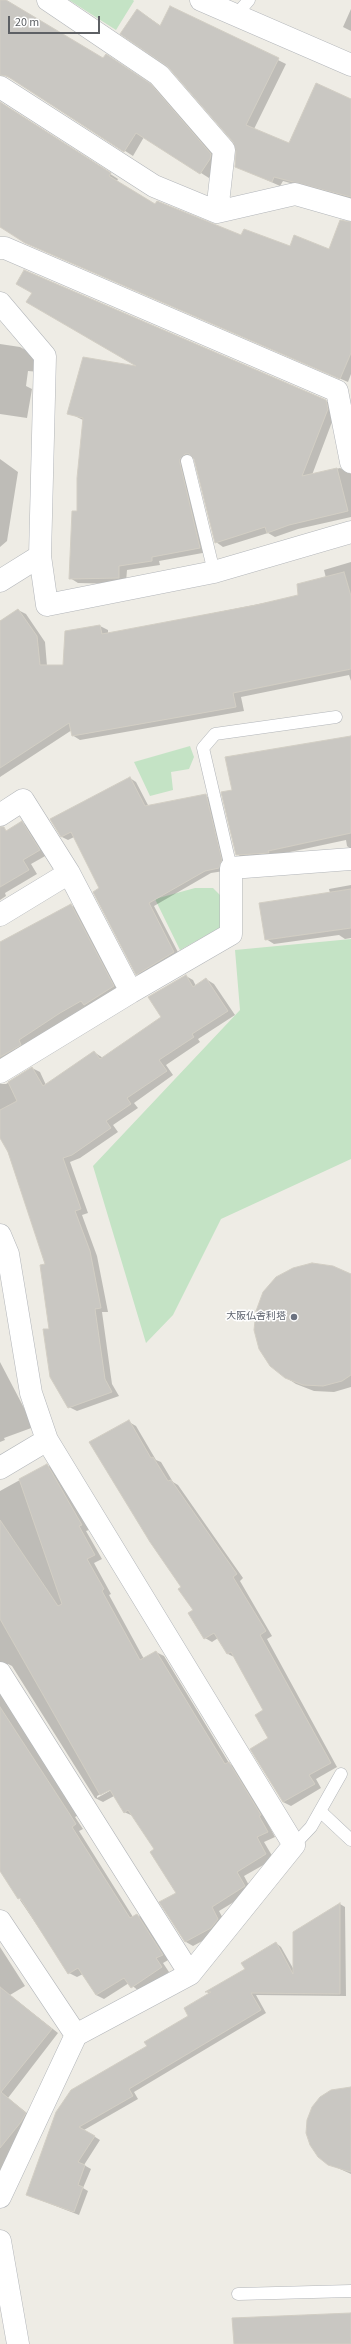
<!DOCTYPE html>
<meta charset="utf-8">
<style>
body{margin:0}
#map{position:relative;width:351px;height:2344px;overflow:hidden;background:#eeece5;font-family:"Source Sans 3",sans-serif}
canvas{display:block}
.scale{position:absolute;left:8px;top:16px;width:92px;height:18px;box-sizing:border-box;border:2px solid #5d6064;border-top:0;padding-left:5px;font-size:12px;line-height:14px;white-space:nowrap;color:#5d6064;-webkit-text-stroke:3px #fff;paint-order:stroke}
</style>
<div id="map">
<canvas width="351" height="2344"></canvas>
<div class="scale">20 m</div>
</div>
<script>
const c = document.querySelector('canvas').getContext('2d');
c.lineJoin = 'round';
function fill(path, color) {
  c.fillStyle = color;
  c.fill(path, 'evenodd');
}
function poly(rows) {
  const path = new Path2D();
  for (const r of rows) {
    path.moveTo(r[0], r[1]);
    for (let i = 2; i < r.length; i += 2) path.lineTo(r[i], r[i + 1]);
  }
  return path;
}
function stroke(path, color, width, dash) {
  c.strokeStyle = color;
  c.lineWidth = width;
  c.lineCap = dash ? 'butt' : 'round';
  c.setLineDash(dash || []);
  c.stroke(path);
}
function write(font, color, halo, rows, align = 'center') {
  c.font = font + ' "Source Sans 3","Noto Sans JP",sans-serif';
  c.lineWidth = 3;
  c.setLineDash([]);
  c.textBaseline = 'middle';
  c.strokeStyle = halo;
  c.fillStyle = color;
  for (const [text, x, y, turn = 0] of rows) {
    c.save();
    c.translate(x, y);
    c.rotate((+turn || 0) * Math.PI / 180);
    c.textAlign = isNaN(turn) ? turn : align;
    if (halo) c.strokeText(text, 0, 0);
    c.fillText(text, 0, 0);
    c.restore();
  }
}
fill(poly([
 [69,0,133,0,134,1,116,30],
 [190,746,194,757,189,769,171,772,173,790,150,796,134,762],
 [195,888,213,888,225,900,221,927,180,950,155,899],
 [351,939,351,1159,221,1219,173,1315,146,1343,93,1166,240,1010,235,950]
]), '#c4e3c5');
fill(poly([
 [0,0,4,0,103,60,114,60,159,90,219,159,218,164,209,178,144,137,133,156,15,80,0,74],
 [171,7,286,64,254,129,290,144,351,100,351,200,283,181,280,186,236,166,237,151,234,141,145,15,161,26],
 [351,9,351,31,343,27],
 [0,102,118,179,117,181,156,205,242,237,290,247,330,250,351,249,351,374,348,382,46,252,0,221],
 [0,344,20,347,29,352,40,366,40,372,28,371,26,386,32,389,27,418,0,414],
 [326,401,334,406,335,414,312,475,340,468,351,474,351,517,298,529,275,537,268,533,223,547,216,542,195,459,193,458,188,463,208,552,159,561,160,565,127,570,126,582,119,584,78,583,70,578,78,512,83,420,69,413],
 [0,459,18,472,7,541,0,547],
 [351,562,351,681,349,675,241,697,244,711,80,740,72,735,72,730,0,777,0,621,18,610,26,614,45,642,47,666,64,666,100,626,108,630,108,634,299,596,326,578,324,570],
 [351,737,351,849,347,846,346,840,276,855,244,859,237,854,233,790],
 [130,778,136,782,149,807,206,796,212,799,227,864,224,871,211,873,154,906,180,956,143,977,137,974,100,889,74,837,68,840,62,837,51,820],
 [22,823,30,827,47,855,31,864,37,874,5,893,6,896,0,900,0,828,7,831],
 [351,885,351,938,345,939,339,935,274,944,266,939,330,893,329,889],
 [71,905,78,909,120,990,0,1067,0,947],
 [186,976,193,980,196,986,206,979,214,984,235,1015,198,1039,200,1042,166,1065,173,1075,134,1103,138,1108,113,1125,118,1132,80,1158,70,1162,88,1213,82,1215,97,1256,108,1312,102,1312,112,1384,119,1396,77,1411,69,1407,50,1329,46,1265,8,1152,0,1135,0,1084,6,1084,32,1068,40,1072,46,1085,94,1052,103,1058,163,1017],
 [351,1275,351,1387,334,1392,314,1391,296,1384,285,1377],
 [0,1362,34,1427,4,1438,5,1440,0,1442],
 [129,1422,136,1426,156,1460,161,1462,173,1482,178,1485,243,1578,240,1581,272,1636,267,1639,337,1767,316,1779,321,1788,291,1806,283,1802,264,1711,234,1657,228,1654,218,1638,212,1642,205,1638,194,1610,182,1587],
 [47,1465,55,1469,89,1530,86,1531,102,1559,94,1563,111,1594,109,1595,144,1659,156,1652,164,1656,229,1763,236,1768,268,1819,266,1820,275,1837,264,1842,274,1859,244,1876,252,1891,219,1911,226,1924,219,1932,193,1946,186,1942,161,1902,178,1893,155,1850,133,1816,124,1812,114,1796,103,1802,95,1798,12,1666,8,1664,0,1668,0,1491],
 [114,1787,115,1788,97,1798,97,1796],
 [0,1690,79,1815,75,1817,83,1829,79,1831,133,1917,137,1915,145,1919,170,1959,163,1963,169,1972,140,1992,129,1983,104,1999,96,1995,83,1974,77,1977,69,1973,20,1900,40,1881,0,1868],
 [340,1904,345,1907,346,1996,256,1995,266,2013,134,2092,138,2099,84,2130,100,2140,84,2165,91,2169,83,2188,88,2191,79,2215,27,2195,57,2112,190,2016,210,1994,207,1992,246,1969,276,1943,281,1947,294,1970],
 [0,1947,25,1986,10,1995,58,2033,8,2098,32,2117,0,2180],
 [351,2090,351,2174,329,2164]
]), '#0003');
const building = poly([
 [0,0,6,0,103,58,106,54,151,84,211,154,210,159,200,174,136,133,124,152,7,76,0,75,0,0],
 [170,6,279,58,246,125,289,143,316,83,351,99,351,197,274,177,272,182,235,167,236,151,233,142,168,67,120,34,137,9,160,26,170,6],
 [0,102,111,173,109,176,155,204,157,201,241,235,244,229,290,246,294,235,329,249,340,220,351,222,351,353,340,379,25,243,0,227,0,102],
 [24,270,326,400,328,409,302,476,337,468,348,511,289,525,267,533,265,527,215,543,194,459,189,454,185,454,180,459,180,463,200,548,152,557,152,561,119,566,119,578,69,579,72,511,77,511,77,478,83,418,67,414,83,357,136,366,26,302,32,293,16,284,24,270],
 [344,572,351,596,351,669,233,693,236,707,72,736,69,723,0,768,0,621,18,609,37,636,40,665,63,665,65,631,100,625,102,634,256,605,298,595,297,584,344,572],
 [351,736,351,833,268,851,269,853,236,855,221,792,232,790,225,757,351,736],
 [130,777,145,806,206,794,222,860,219,868,205,871,149,903,174,952,136,975,93,892,99,888,71,832,61,837,50,819,130,777],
 [22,821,40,850,23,860,29,870,0,887,0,827,4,827,6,831,22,821],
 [351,889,351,928,265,940,259,903,351,889],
 [71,904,114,986,84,1005,81,1001,60,1013,19,1040,21,1045,0,1057,0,942,71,904],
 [186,975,193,987,206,978,228,1011,192,1034,194,1037,159,1060,167,1071,127,1098,131,1104,106,1121,111,1128,72,1155,63,1158,81,1209,75,1211,90,1251,101,1308,95,1309,105,1379,112,1392,68,1408,50,1377,43,1329,49,1329,40,1265,45,1264,8,1152,0,1138,0,1110,17,1101,8,1082,32,1067,43,1086,94,1051,100,1059,148,1026,161,1017,148,997,186,975],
 [312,1263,333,1266,351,1274,351,1375,342,1381,323,1386,303,1385,285,1378,270,1366,259,1349,254,1330,256,1311,263,1292,276,1277,293,1268,312,1263],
 [129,1420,151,1458,153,1457,168,1481,171,1480,237,1574,233,1577,266,1631,260,1635,331,1763,309,1775,315,1784,283,1802,250,1749,268,1738,255,1715,263,1710,231,1652,227,1654,214,1633,204,1639,188,1613,193,1610,178,1589,181,1587,150,1542,89,1442,129,1420],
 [47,1464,82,1525,79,1526,95,1555,87,1559,104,1589,102,1591,140,1660,156,1651,225,1764,229,1762,261,1815,259,1816,268,1832,257,1837,266,1854,237,1872,245,1886,212,1907,218,1919,211,1928,185,1942,159,1902,176,1893,150,1852,154,1849,128,1810,124,1813,110,1790,100,1795,0,1619,0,1520,58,1606,62,1604,19,1479,47,1464],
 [0,1707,69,1813,76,1824,72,1827,130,1918,137,1914,163,1955,156,1958,162,1967,131,1988,124,1978,96,1995,78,1968,68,1974,20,1898,18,1899,0,1871,0,1707],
 [340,1903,340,1994,251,1993,261,2010,129,2089,133,2096,79,2127,95,2136,78,2162,85,2165,78,2185,83,2187,74,2212,26,2195,56,2112,71,2090,147,2046,144,2042,188,2016,184,2008,211,1992,205,1992,245,1969,241,1963,276,1942,293,1974,293,1932,340,1903],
 [0,1987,52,2029,1,2092,26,2113,21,2122,0,2148,0,1987],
 [351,2087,351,2172,328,2165,318,2157,310,2145,306,2133,307,2120,312,2107,320,2097,331,2090,351,2087],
 [351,2313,351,2344,234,2344,232,2318,351,2313]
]);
fill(building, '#c9c7c2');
stroke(building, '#d2cec4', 1);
const lane = poly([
 [236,15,249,0],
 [187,461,214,572],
 [231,868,203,748,215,734,336,717],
 [320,1811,351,1840],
 [294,1845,311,1827,341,1774],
 [238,2294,351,2291]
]);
const street = poly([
 [48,0,159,75,224,150,217,212],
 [201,0,351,65],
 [0,87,154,186,217,212,295,194,351,210],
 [0,248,5,248,337,391,351,462],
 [0,303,45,356,40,556],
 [0,581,40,556,47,605,214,572,351,532],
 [0,815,23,800,69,873,131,992],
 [0,915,69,873],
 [0,1072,131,992,231,934,231,868,351,859],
 [0,1235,8,1254,31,1393,47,1440,294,1845,190,1974,76,2035,0,2197],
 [0,1468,47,1440],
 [0,1673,190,1974],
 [0,1921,76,2035],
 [0,2241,18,2344]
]);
stroke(lane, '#b2b5b9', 13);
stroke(street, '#b2b5b9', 23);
stroke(lane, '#fff', 12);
stroke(street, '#fff', 22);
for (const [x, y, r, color] of [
 [294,1317,4,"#6b7280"]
]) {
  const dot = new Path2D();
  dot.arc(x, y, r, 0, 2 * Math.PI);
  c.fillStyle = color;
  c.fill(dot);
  stroke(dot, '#fff', 1.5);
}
write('10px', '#5b616d', '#fff', [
 ["大阪仏舎利塔",286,1317]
], 'right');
</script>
